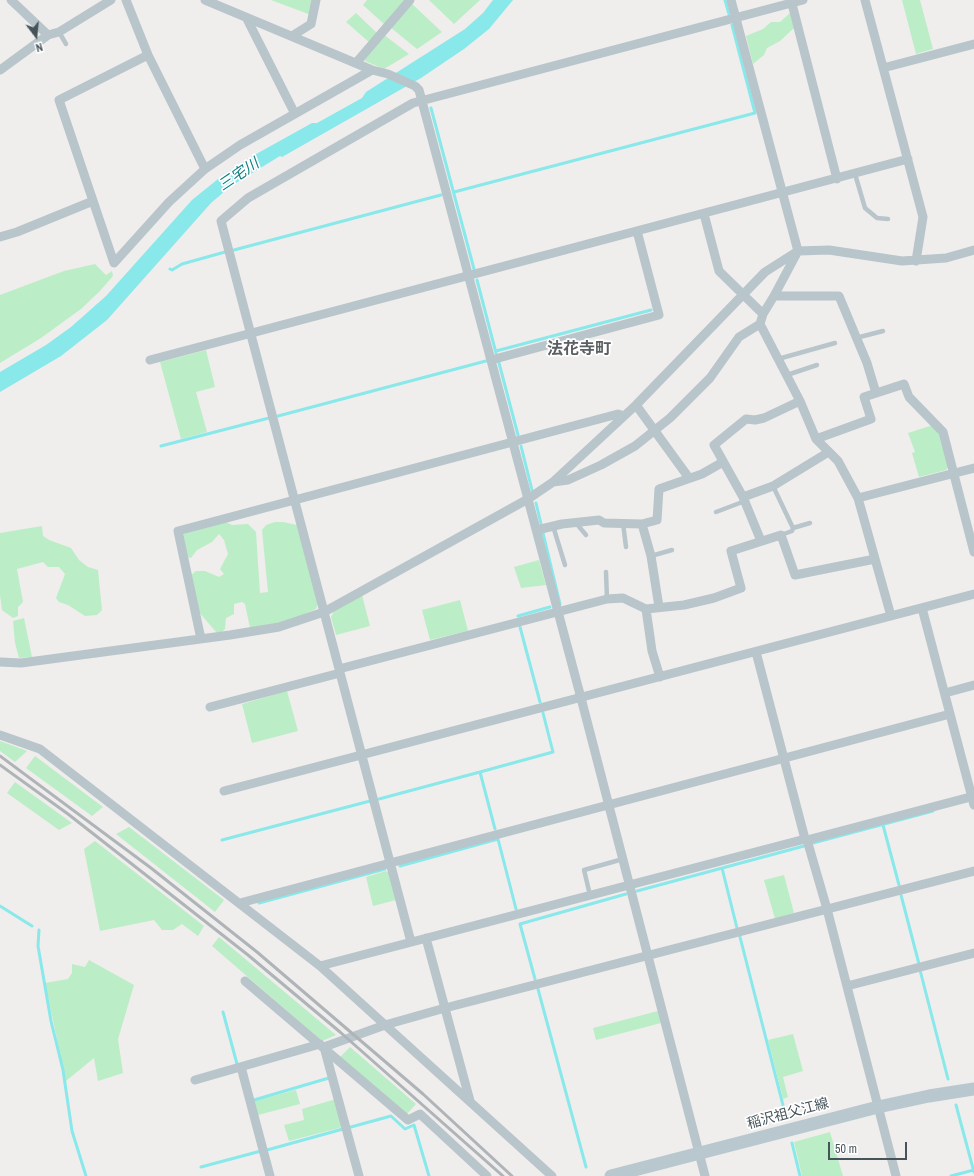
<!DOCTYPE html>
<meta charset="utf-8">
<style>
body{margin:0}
#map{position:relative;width:974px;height:1176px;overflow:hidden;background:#f0eded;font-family:"Archivo Narrow",sans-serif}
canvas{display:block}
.north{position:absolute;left:16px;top:16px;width:40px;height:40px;-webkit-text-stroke:3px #fff;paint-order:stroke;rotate:164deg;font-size:11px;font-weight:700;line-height:16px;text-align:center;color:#46545a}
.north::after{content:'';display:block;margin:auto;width:14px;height:18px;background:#46545a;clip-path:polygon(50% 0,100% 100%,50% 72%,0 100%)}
.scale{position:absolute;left:828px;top:1142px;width:79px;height:18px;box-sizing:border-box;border:2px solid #46545a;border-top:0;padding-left:5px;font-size:12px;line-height:14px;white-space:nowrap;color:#46545a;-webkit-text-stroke:3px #fff;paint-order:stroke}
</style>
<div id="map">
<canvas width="974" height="1176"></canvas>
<div class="north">N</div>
<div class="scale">50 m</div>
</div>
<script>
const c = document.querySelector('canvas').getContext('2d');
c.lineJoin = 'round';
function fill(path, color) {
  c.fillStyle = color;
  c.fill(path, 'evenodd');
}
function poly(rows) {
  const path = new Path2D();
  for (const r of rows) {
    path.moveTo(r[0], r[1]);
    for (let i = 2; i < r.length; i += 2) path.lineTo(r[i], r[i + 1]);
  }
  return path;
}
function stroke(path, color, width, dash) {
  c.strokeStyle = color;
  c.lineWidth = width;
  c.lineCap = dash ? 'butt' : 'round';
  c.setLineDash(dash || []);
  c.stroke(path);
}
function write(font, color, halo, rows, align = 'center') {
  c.font = font + ' "Archivo Narrow","Noto Sans JP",sans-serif';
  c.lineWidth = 3.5;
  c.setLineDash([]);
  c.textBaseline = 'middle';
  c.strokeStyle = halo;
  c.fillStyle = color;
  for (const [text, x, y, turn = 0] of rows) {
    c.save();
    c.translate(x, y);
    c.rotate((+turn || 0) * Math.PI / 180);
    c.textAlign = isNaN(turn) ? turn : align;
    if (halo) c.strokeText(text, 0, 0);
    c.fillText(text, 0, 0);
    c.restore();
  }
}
fill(poly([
 [271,0,314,0,311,15],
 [367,0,407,0,385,25,363,5],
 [429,0,480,0,454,24],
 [902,0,920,0,933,49,916,54],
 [411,3,442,32,417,49,390,27],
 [356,13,377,33,370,43,346,22],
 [790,13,794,28,780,41,767,48,764,55,753,64,746,36,763,29,771,22,780,22],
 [383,34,409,54,384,69,365,61,366,55],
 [95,264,106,275,112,271,113,276,100,291,81,309,41,338,0,363,0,295,64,271],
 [206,350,215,387,196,392,207,432,181,439,160,362],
 [933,425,939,431,949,466,946,470,919,477,912,453,915,452,908,433],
 [226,522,232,525,248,524,256,532,260,593,268,592,262,530,266,525,275,522,283,522,297,525,318,603,316,609,292,620,250,628,245,604,242,602,234,604,234,614,226,618,225,629,222,632,216,632,198,611,191,575,196,571,205,571,219,577,224,574,220,569,228,554,224,540,219,534,212,542,197,550,191,558,187,557,182,537,184,534],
 [42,526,43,536,49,540,71,548,79,560,88,567,98,570,102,610,97,615,85,616,68,605,59,602,56,598,65,574,59,567,48,567,43,562,17,569,23,602,18,607,18,616,13,618,2,610,0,595,0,533],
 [539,560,546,585,521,588,514,567],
 [362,595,370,626,336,635,331,617,334,611],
 [460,600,468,631,430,640,422,610],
 [24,618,32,657,19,658,15,643,13,621],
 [287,691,298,731,252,743,242,704],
 [0,741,22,749,27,751,15,762,0,751],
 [35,756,103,807,92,816,26,768],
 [15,782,72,823,59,830,7,793],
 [129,827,224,900,215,912,116,834],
 [95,841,204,926,198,936,182,924,173,930,162,930,154,920,100,931,84,849],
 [386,871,389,873,396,900,373,906,366,877],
 [784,875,794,913,775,919,764,880],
 [219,937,336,1035,322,1041,212,946],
 [89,960,134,985,118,1039,123,1073,98,1081,94,1058,66,1081,45,983,68,979,72,973,72,964,85,967],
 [658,1011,661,1023,596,1040,593,1028],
 [793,1034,803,1071,783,1077,788,1097,783,1099,768,1040],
 [350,1047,416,1104,407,1114,340,1057],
 [296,1090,300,1104,258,1115,254,1101],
 [336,1099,343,1127,289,1141,284,1125,304,1120,302,1109],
 [830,1132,843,1176,802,1176,794,1142]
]), '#bbeec6');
fill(poly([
 [493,0,513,0,489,29,464,49,421,78,282,157,280,156,231,186,211,203,107,320,61,356,0,392,0,372,46,345,71,327,106,296,192,200,223,175,249,158,312,123,317,123,362,98,366,92,465,29,483,13]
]), '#88e8ea');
stroke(poly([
 [725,0,729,14],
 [431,108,474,269],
 [454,192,755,113,732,25],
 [234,250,441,195],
 [170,269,172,270,182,264,225,252],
 [477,280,496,353],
 [496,351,651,310],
 [499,363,518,435],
 [278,416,486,361],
 [161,446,269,418],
 [521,446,532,490],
 [536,503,541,524],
 [543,533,560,604],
 [518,616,550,607],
 [520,627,540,702],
 [379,799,480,772],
 [883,825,899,885],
 [495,829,480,772,553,752,543,713],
 [222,840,370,801],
 [813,843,933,811],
 [400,866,498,839,516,909],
 [722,868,737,928],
 [637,891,804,846],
 [901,895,919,964],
 [259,903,385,869],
 [0,906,32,926],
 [39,930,38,946,51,1021,63,1070,72,1131,86,1176],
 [740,937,786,1117],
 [920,970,948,1079],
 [535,979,520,924,626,894],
 [538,989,586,1167],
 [223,1012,237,1064],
 [254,1100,329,1078],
 [956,1105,974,1172],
 [351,1127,391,1116,405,1129,414,1125,429,1176],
 [792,1143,800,1176],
 [267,1150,343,1129],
 [201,1167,261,1151],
 [951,1176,974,1170]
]), '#88e8ea', 3);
stroke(poly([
 [59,32,66,44],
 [855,174,865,208,877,218,888,219],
 [856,338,883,331],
 [778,359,835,343],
 [787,375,817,365],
 [773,486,793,528,810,523],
 [716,512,745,501],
 [576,523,586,535],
 [623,523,626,547],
 [553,526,565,565],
 [781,535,792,531,793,528],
 [651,556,672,550],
 [606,572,607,599],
 [590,895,584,870,623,859]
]), '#b8c5ca', 4.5);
stroke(poly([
 [11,0,48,35],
 [126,0,148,55,205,169],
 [205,0,372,70,388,74,415,86,419,90,581,698,705,1176],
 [731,0,798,251,774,296,763,314,760,324,800,401,816,439,838,461,858,498,891,616],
 [791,0,837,179],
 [865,0,923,217,916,261],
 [246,17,295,114],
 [292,36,311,24,316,0],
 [148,55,59,100,114,263,169,202,205,169,240,145,372,70],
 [356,63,410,0],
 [883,68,974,44],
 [0,70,48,35,59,32,111,0],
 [704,214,719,271,763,314],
 [0,237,17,232,93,201],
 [774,296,839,296,867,363,876,393],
 [150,360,908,159],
 [491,360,659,315,637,231],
 [636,405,689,478],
 [816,439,871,419,864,397,904,384,909,397,943,432,974,552],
 [553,482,568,480,601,465,635,446,670,418,710,378,739,337,760,324],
 [743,497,773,486,827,453],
 [858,498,974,468],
 [642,524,651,556,659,607],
 [537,530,562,524,599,520,604,523,642,524,657,520,659,489,702,474,723,462],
 [761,541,743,497,714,445,746,419,755,420,764,418,800,401],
 [922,608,974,805],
 [646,609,652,651,660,677],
 [201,639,178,531,618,414,624,416],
 [756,652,805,839,807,840,827,909,896,1176],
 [0,662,21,663,230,635,279,627,324,612,528,499,553,482,636,405,765,272,798,251,829,250,902,261,946,258,974,250],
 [339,669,607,599,623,598,646,609,684,605,714,598,741,588,731,551,781,535,795,575,875,559],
 [945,693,974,685],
 [210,707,340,673],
 [0,735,40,749,320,966,552,1176],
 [224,791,974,594],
 [807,840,974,796],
 [240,903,950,714],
 [426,938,470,1101],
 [411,942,221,221,248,198,413,103,803,0],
 [320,966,805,839],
 [245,981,408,1120,420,1114,487,1176],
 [847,986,974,953],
 [241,1067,270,1176],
 [195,1080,320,1044],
 [359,1176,324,1047,385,1025,445,1008,974,871]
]), '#b8c5ca', 9);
stroke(poly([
 [611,1176,878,1107,929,1096,974,1089]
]), '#b9c8cf', 13);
stroke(poly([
 [0,756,151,868,257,952,423,1094,512,1176],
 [0,765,68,814,248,955,340,1032,503,1176]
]), '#afb4b8', 3);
write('14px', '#46545a', '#fff', [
 ["稲沢祖父江線",788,1114,-15]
]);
write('italic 15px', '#0f7d80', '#fff', [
 ["三宅川",239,175,-34]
]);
write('bold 16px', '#5a5f62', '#fff', [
 ["法花寺町",579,350]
]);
</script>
